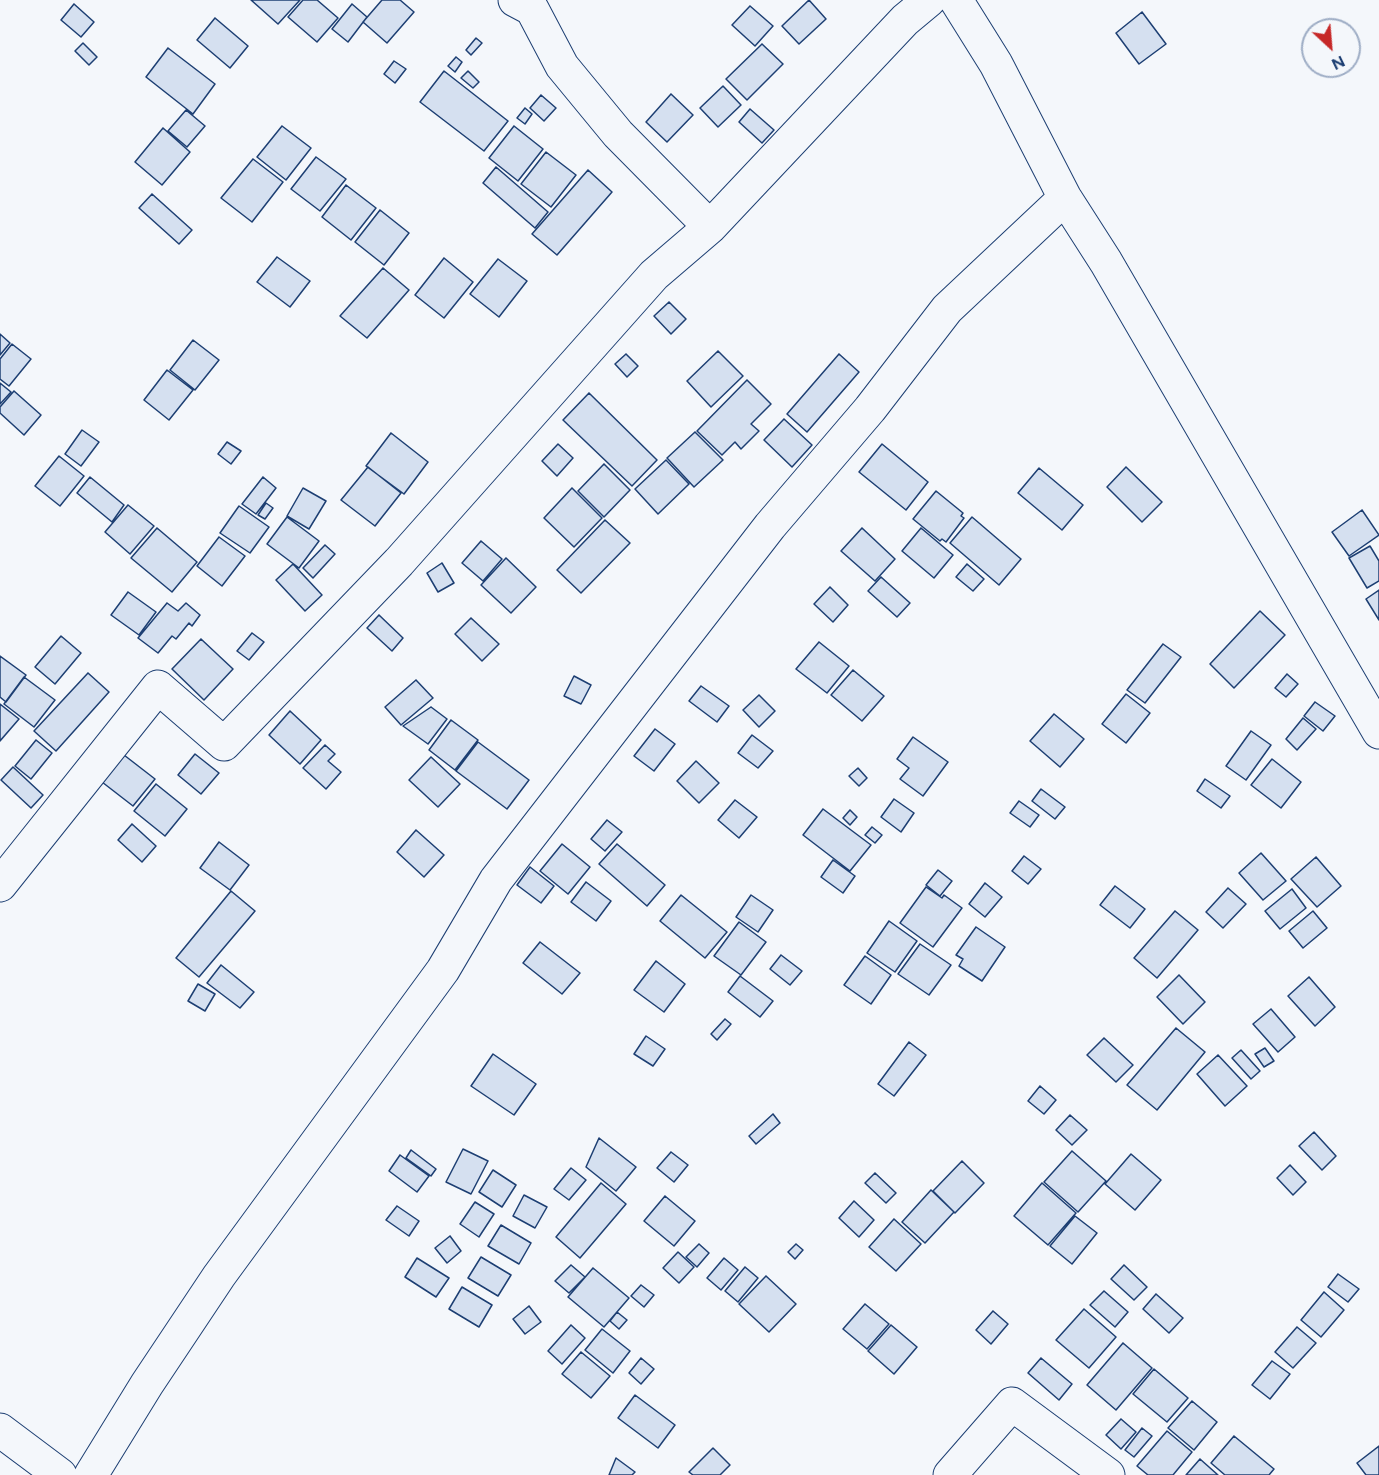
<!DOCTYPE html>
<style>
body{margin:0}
#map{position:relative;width:1379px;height:1475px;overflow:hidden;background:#f4f7fb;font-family:Figtree,sans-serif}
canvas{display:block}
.north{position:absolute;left:1301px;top:18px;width:60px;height:60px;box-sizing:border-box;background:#f4f7fb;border:2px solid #9eadc5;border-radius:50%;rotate:154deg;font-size:16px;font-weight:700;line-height:24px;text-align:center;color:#1d3f73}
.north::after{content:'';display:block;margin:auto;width:21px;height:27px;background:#c62828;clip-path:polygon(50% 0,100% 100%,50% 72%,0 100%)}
</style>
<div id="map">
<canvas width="1379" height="1475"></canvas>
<div class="north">N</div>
</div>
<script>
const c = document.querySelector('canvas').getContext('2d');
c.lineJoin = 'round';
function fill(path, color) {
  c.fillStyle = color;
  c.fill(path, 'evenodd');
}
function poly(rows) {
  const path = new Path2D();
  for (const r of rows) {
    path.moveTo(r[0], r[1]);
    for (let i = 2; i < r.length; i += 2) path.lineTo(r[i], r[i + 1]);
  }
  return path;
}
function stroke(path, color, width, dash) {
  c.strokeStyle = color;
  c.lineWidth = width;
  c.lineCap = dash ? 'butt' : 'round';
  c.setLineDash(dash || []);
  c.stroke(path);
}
const building = poly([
 [251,0,300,0,278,24,251,0],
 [303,0,317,0,338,18,317,42,288,17,303,0],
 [382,0,400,0,414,12,387,43,363,22,382,0],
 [809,0,826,19,799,44,782,26,809,0],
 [74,4,94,22,81,37,61,20,74,4],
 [352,4,367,17,348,42,332,29,352,4],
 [750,6,773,26,755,46,732,25,750,6],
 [1142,12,1166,44,1139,64,1116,33,1142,12],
 [215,18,248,46,230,68,197,40,215,18],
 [476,38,482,43,471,55,466,50,476,38],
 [83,43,97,57,89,65,75,51,83,43],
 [762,44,783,64,747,100,726,79,762,44],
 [168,48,215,84,193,114,146,77,168,48],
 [456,57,462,62,455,72,448,66,456,57],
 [394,61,406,69,395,83,384,74,394,61],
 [444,71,508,121,484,151,420,102,444,71],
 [468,71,479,82,473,88,461,78,468,71],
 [723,86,741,105,718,127,700,108,723,86],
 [671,94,693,115,667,142,646,122,671,94],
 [541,95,556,108,544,121,530,108,541,95],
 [525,108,532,114,525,124,517,118,525,108],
 [750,109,774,130,762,143,739,122,750,109],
 [186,110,205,126,187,147,168,131,186,110],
 [282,126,311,148,286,180,257,157,282,126],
 [514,126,543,149,518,181,489,158,514,126],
 [163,128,190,152,162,185,135,162,163,128],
 [546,152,576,175,551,207,521,184,546,152],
 [316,157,346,179,320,211,291,189,316,157],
 [253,159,283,182,252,222,221,198,253,159],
 [496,167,548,212,535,228,483,183,496,167],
 [588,170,612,192,557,255,532,234,588,170],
 [346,185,376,208,351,240,322,217,346,185],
 [152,194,192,230,179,244,139,208,152,194],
 [380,210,409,233,384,265,355,242,380,210],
 [277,257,310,281,290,307,257,282,277,257],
 [444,258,473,282,444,318,415,295,444,258],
 [498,259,527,281,499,317,470,294,498,259],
 [383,268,409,290,367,338,340,316,383,268],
 [669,302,686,319,671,334,654,316,669,302],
 [0,334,10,343,0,355,0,334],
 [193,340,219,360,195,390,170,370,193,340],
 [12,344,31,359,9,386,0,379,0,359,12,344],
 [718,351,743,376,711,407,687,381,718,351],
 [626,354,638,366,627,377,615,364,626,354],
 [839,354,859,372,807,432,787,414,839,354],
 [167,370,193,390,169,420,144,400,167,370],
 [747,380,771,404,751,424,759,431,741,449,735,442,722,455,697,431,747,380],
 [0,383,11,392,0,404,0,383],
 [14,391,41,415,24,435,0,413,0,407,14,391],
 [589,393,657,460,632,486,563,420,589,393],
 [784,419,812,445,792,467,764,440,784,419],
 [82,430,99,442,81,466,65,454,82,430],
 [695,432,723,460,694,487,667,458,695,432],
 [391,433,428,462,404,494,366,466,391,433],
 [227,442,241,451,231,464,218,454,227,442],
 [558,444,573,458,557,476,542,461,558,444],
 [882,444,928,482,906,510,859,472,882,444],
 [59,456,84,476,60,506,35,486,59,456],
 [666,460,689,484,658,514,635,489,666,460],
 [604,464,630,490,604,517,578,491,604,464],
 [368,467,401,493,375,526,341,500,368,467],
 [1126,467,1162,502,1142,522,1107,487,1126,467],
 [1039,468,1083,505,1062,530,1018,493,1039,468],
 [90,477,124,505,112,522,77,493,90,477],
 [263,477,276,488,256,514,242,504,263,477],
 [303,488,326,501,309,529,287,516,303,488],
 [572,488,602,518,574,547,544,518,572,488],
 [936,491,963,513,961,516,964,518,946,542,942,539,940,541,913,519,936,491],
 [266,503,273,508,265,519,258,515,266,503],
 [128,505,154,526,130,554,105,532,128,505],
 [239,506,269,527,250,553,220,533,239,506],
 [1362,510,1379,535,1349,556,1332,532,1362,510],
 [287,517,319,541,299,568,267,544,287,517],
 [972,517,1021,559,999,585,950,543,972,517],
 [605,520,630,543,581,593,557,570,605,520],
 [157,528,197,562,172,592,131,558,157,528],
 [862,528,895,559,875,581,841,551,862,528],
 [921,528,953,555,934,578,902,551,921,528],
 [219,537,245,556,222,586,197,566,219,537],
 [481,541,502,559,483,581,462,563,481,541],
 [325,545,335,554,313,578,303,568,325,545],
 [1370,546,1379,561,1379,581,1367,588,1349,558,1370,546],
 [506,558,536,587,511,613,481,585,506,558],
 [442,563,454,583,438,592,427,573,442,563],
 [293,564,322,595,305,611,276,580,293,564],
 [967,564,984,579,973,591,956,577,967,564],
 [881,577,910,603,897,617,868,591,881,577],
 [830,587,848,605,833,622,814,604,830,587],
 [1379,590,1379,620,1366,599,1379,590],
 [128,592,156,612,139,635,111,615,128,592],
 [167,603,178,611,186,603,200,615,192,626,189,623,176,639,172,636,158,653,138,638,167,603],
 [1260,611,1285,635,1234,688,1210,664,1260,611],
 [379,615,403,638,392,651,367,628,379,615],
 [471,618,499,644,482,661,455,634,471,618],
 [252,633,264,642,249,660,237,651,252,633],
 [61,636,81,653,55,684,35,667,61,636],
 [201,639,233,669,204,700,172,669,201,639],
 [819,642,849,666,827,693,796,669,819,642],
 [1163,644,1181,657,1145,703,1127,690,1163,644],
 [0,656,26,675,6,702,0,697,0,656],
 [853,670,884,696,862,721,831,695,853,670],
 [88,673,109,692,56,751,34,731,88,673],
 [1287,674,1298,684,1286,697,1275,688,1287,674],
 [574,676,591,685,581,704,564,696,574,676],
 [24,677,55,700,34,727,4,704,24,677],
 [416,680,433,698,401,725,385,707,416,680],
 [701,686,729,706,717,722,689,701,701,686],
 [1126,694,1150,713,1126,743,1102,724,1126,694],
 [759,695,775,711,759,727,743,710,759,695],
 [1315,702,1335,716,1323,731,1304,716,1315,702],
 [0,704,19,719,0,741,0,704],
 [431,707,447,719,428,744,403,726,431,707],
 [290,711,321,740,300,764,269,735,290,711],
 [1054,714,1084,739,1060,767,1030,741,1054,714],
 [1303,718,1316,729,1297,750,1286,739,1303,718],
 [451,720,478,740,455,770,429,750,451,720],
 [655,729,675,744,654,771,634,756,655,729],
 [1251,731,1271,745,1246,780,1226,766,1251,731],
 [752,735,773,751,758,768,738,753,752,735],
 [913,737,948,762,923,796,900,779,909,768,897,759,913,737],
 [36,740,52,753,31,779,15,766,36,740],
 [478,742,529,780,507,809,456,771,478,742],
 [325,745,335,754,328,761,341,772,326,789,303,768,325,745],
 [195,754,219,773,201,794,178,775,195,754],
 [124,755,155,779,133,806,102,782,124,755],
 [431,757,460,784,438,807,409,780,431,757],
 [1272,759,1301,782,1281,808,1251,785,1272,759],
 [696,761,719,783,699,803,677,781,696,761],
 [13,767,43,795,31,808,1,780,13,767],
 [858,768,867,778,859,786,849,776,858,768],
 [1205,779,1230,796,1221,808,1197,791,1205,779],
 [156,784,187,809,165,836,134,811,156,784],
 [1041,789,1065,807,1055,819,1032,801,1041,789],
 [894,799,914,813,901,832,881,817,894,799],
 [735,800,757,817,739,838,718,820,735,800],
 [1019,801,1039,815,1030,827,1010,813,1019,801],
 [823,809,871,845,850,871,803,835,823,809],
 [850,810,857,817,850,825,843,818,850,810],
 [607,820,622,832,605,851,591,839,607,820],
 [132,824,156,846,142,862,118,840,132,824],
 [872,827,882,835,875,843,865,835,872,827],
 [416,830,444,855,424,877,397,852,416,830],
 [219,842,249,865,230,890,200,868,219,842],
 [562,844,590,867,568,894,540,871,562,844],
 [617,844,665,885,647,906,599,864,617,844],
 [1261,853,1286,881,1263,900,1239,873,1261,853],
 [1024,856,1041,869,1028,884,1012,871,1024,856],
 [1316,857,1341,886,1317,907,1291,879,1316,857],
 [833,860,855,876,843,893,821,877,833,860],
 [530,867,554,886,541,903,517,885,530,867],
 [938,870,952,881,940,896,926,885,938,870],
 [586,882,611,901,596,921,571,902,586,882],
 [985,883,1002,897,985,917,969,904,985,883],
 [1115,886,1145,909,1130,928,1100,905,1115,886],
 [926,887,942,898,944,895,962,908,933,947,900,923,926,887],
 [1228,888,1246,904,1223,928,1206,912,1228,888],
 [1292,889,1306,908,1280,929,1265,911,1292,889],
 [231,891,255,911,199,977,176,958,231,891],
 [681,895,727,932,705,958,660,921,681,895],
 [751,895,773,910,758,932,736,917,751,895],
 [1175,911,1198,930,1157,978,1134,958,1175,911],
 [1313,911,1327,928,1303,948,1289,931,1313,911],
 [889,921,917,941,895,972,867,953,889,921],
 [739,922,766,942,741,975,714,956,739,922],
 [976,927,1005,947,982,981,959,966,963,959,956,955,976,927],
 [540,942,580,973,562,994,523,963,540,942],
 [920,944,951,965,929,995,898,974,920,944],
 [781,955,802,971,790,985,770,969,781,955],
 [865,956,891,975,871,1004,844,985,865,956],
 [656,961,685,984,664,1012,634,990,656,961],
 [221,965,254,992,240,1008,207,983,221,965],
 [1179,975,1205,1002,1183,1024,1157,997,1179,975],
 [740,976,773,1001,760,1017,728,992,740,976],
 [1309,977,1335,1007,1315,1026,1288,996,1309,977],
 [198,984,215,994,205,1011,188,1001,198,984],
 [1271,1009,1295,1037,1278,1052,1253,1024,1271,1009],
 [725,1019,731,1024,717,1040,711,1034,725,1019],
 [1176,1028,1205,1052,1157,1110,1127,1085,1176,1028],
 [646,1036,665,1049,653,1066,634,1054,646,1036],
 [1104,1038,1133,1065,1116,1082,1087,1055,1104,1038],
 [909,1042,926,1055,894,1096,878,1084,909,1042],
 [1265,1048,1274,1061,1264,1067,1255,1054,1265,1048],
 [1241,1050,1260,1071,1251,1079,1232,1058,1241,1050],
 [493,1054,536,1084,514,1115,471,1086,493,1054],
 [1218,1055,1247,1086,1225,1106,1197,1074,1218,1055],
 [1040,1086,1056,1100,1044,1114,1028,1101,1040,1086],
 [773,1114,780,1123,756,1144,749,1136,773,1114],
 [1070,1115,1087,1130,1072,1145,1056,1130,1070,1115],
 [1314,1132,1336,1156,1322,1170,1299,1146,1314,1132],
 [599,1138,636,1167,616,1191,586,1167,599,1138],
 [463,1149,488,1161,471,1194,446,1182,463,1149],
 [411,1150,436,1169,431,1176,406,1158,411,1150],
 [1072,1151,1106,1181,1078,1212,1044,1182,1072,1151],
 [671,1152,688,1165,674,1182,657,1168,671,1152],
 [1131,1154,1161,1180,1135,1210,1105,1184,1131,1154],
 [400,1155,429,1176,417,1192,389,1171,400,1155],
 [962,1161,984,1183,955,1213,933,1191,962,1161],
 [1290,1165,1306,1182,1293,1195,1277,1178,1290,1165],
 [571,1168,586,1180,569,1200,554,1189,571,1168],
 [493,1170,516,1185,502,1207,479,1192,493,1170],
 [875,1173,896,1193,886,1203,865,1183,875,1173],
 [601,1183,626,1204,580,1258,556,1237,601,1183],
 [1042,1183,1076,1213,1048,1245,1014,1216,1042,1183],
 [931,1190,954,1212,925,1243,902,1222,931,1190],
 [524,1195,547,1207,535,1228,513,1216,524,1195],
 [665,1196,695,1221,674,1246,644,1221,665,1196],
 [854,1201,874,1220,859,1237,839,1218,854,1201],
 [475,1202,494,1214,479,1237,460,1224,475,1202],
 [397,1206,419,1221,409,1236,386,1220,397,1206],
 [1075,1216,1097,1233,1072,1264,1050,1246,1075,1216],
 [894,1219,921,1244,896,1271,869,1247,894,1219],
 [501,1225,531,1243,519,1264,488,1246,501,1225],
 [450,1236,461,1251,447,1263,435,1248,450,1236],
 [699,1244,709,1253,697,1267,686,1257,699,1244],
 [796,1244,803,1250,795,1259,788,1252,796,1244],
 [678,1252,694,1267,679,1283,663,1268,678,1252],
 [481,1257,511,1275,498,1296,468,1278,481,1257],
 [417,1258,449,1278,436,1297,405,1277,417,1258],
 [724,1258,738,1270,721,1290,707,1278,724,1258],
 [571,1265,585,1277,569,1293,555,1281,571,1265],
 [1124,1265,1147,1287,1134,1300,1111,1279,1124,1265],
 [745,1267,758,1278,738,1302,725,1291,745,1267],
 [593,1268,629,1298,604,1327,568,1297,593,1268],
 [1338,1274,1359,1289,1348,1302,1328,1287,1338,1274],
 [766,1276,796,1304,769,1332,739,1304,766,1276],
 [641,1285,654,1295,644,1307,631,1296,641,1285],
 [462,1287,492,1305,479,1327,449,1309,462,1287],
 [1104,1291,1128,1312,1115,1327,1090,1305,1104,1291],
 [1324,1292,1344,1310,1321,1337,1301,1320,1324,1292],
 [1156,1294,1183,1318,1169,1333,1143,1309,1156,1294],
 [865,1304,889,1324,867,1349,843,1329,865,1304],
 [529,1306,541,1322,525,1334,513,1319,529,1306],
 [1084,1309,1116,1337,1089,1368,1056,1340,1084,1309],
 [993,1311,1008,1324,991,1344,976,1330,993,1311],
 [617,1312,627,1320,619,1329,610,1321,617,1312],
 [571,1325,585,1338,562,1364,548,1351,571,1325],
 [891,1325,917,1347,894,1374,868,1351,891,1325],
 [1297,1327,1316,1343,1293,1368,1275,1352,1297,1327],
 [602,1329,630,1351,613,1373,585,1350,602,1329],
 [1123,1343,1152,1368,1116,1410,1087,1385,1123,1343],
 [581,1352,610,1376,591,1398,562,1374,581,1352],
 [641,1358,654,1369,641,1384,629,1373,641,1358],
 [1041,1358,1072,1384,1059,1400,1028,1373,1041,1358],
 [1272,1361,1290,1374,1270,1399,1252,1385,1272,1361],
 [1154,1369,1188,1398,1167,1422,1133,1394,1154,1369],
 [635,1395,675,1425,658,1448,618,1418,635,1395],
 [1192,1401,1217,1422,1194,1450,1168,1428,1192,1401],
 [1121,1419,1136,1432,1121,1449,1106,1435,1121,1419],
 [1142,1428,1152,1436,1134,1457,1125,1450,1142,1428],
 [1167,1431,1192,1452,1173,1475,1148,1475,1137,1466,1167,1431],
 [1234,1436,1274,1469,1269,1475,1225,1475,1211,1463,1234,1436],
 [1379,1446,1379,1475,1366,1475,1357,1463,1379,1446],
 [713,1448,730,1465,720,1475,693,1475,689,1472,713,1448],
 [616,1458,635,1472,632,1475,609,1475,616,1458],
 [1200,1459,1218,1475,1186,1475,1200,1459]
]);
fill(building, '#d5e0f0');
stroke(building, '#1d3f73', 1.5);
const minor = poly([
 [515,0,532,9,562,66,618,134,710,227],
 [956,0,996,64,1065,198,1106,262,1379,732],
 [0,885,158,687,224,744,399,562,654,275,710,227,905,20,929,0],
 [0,1430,60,1475],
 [91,1475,147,1384,219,1276,443,970,496,880,770,526,870,409,947,309,1065,198],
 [950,1475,1012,1404,1108,1475]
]);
stroke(minor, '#1d3f73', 35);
stroke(minor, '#f4f7fb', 33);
</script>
